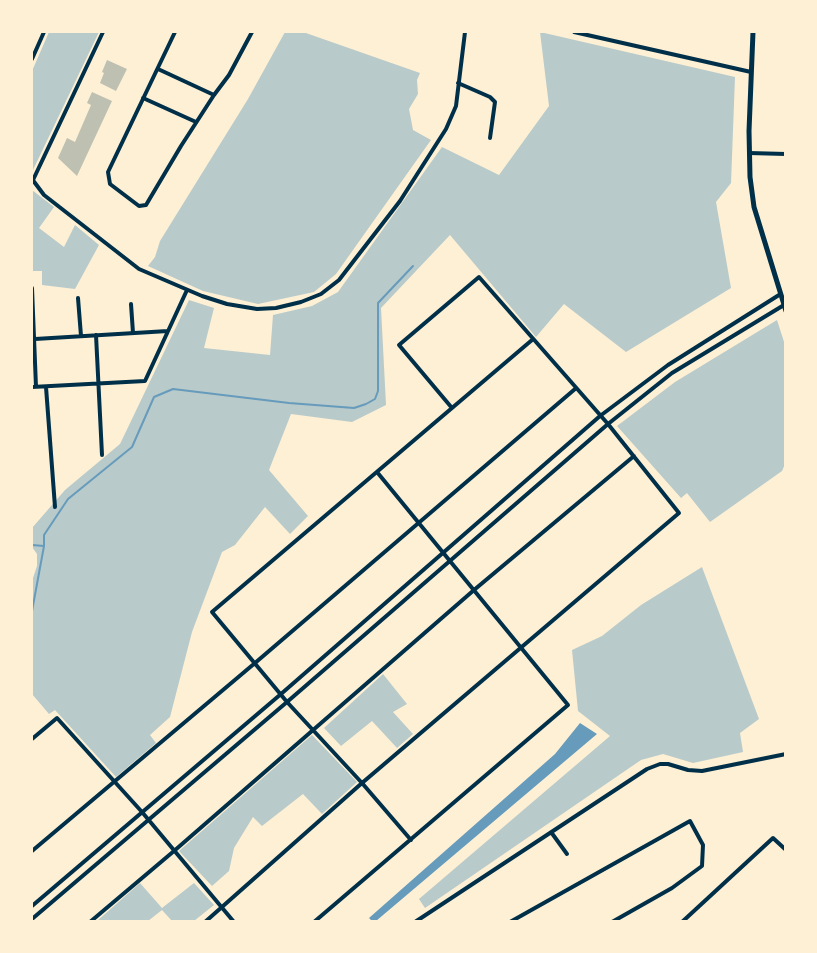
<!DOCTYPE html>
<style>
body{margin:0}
#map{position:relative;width:817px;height:953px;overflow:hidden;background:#fdf0d5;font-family:"DM Sans",sans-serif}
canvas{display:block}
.frame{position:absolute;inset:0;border:33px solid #fdf0d5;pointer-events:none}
</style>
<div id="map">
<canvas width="817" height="953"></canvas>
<div class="frame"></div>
</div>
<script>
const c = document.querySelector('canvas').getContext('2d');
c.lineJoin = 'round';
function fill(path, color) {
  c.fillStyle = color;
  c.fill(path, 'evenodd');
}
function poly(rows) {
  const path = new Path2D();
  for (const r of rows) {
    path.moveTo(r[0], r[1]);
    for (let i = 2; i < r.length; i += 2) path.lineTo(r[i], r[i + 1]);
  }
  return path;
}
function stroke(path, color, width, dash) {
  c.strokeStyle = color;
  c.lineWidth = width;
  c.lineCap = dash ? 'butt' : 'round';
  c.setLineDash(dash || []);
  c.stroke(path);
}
fill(poly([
 [49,32,99,32,32,172,32,71],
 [285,32,303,32,420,73,417,80,418,94,409,109,413,130,431,140,336,274,314,292,258,304,203,291,148,266,155,257,160,241,248,99],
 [540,32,735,77,731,183,716,202,731,288,626,352,564,304,536,337,450,235,381,308,386,405,352,422,291,414,269,470,308,516,290,534,265,507,235,545,222,552,192,632,170,717,150,735,156,743,116,777,55,710,49,714,32,694,32,581,37,566,37,554,32,547,32,528,65,490,120,444,189,300,214,308,204,348,270,355,273,315,312,306,338,292,442,147,499,175,549,106],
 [32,190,54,207,39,228,64,247,75,225,99,245,75,289,42,285,42,271,32,271],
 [777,320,785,345,785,464,782,471,710,522,687,493,681,498,617,426,675,382],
 [702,567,759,719,740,733,743,752,693,763,663,754,641,760,425,908,419,899,610,736,578,711,572,650,602,636,641,605],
 [383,674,407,704,393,712,413,734,397,748,372,721,341,746,324,728],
 [312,735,357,782,322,814,303,794,262,826,253,817,234,848,229,871,212,886,179,851],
 [140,883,162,908,194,883,214,905,194,921,172,921,162,910,148,921,97,921]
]), '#b9caca');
fill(poly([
 [580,723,597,734,376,921,372,921,369,918,555,754]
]), '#669bbc');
stroke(poly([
 [32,545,44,546],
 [32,611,44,546,44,535,68,499,132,447,154,397,173,389,289,403,354,408,366,404,375,399,378,391,378,303,413,266]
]), '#669bbc', 2);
fill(poly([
 [107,60,127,69,116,91,100,83,104,73,102,72],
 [92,92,112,101,77,176,58,158,67,138,75,142,91,105,87,103]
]), '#bec0b2');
stroke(poly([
 [175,32,108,172,110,184,139,206,146,205,181,146,214,95,229,75,252,32],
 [574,32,751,72],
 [32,59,44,32],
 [158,69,214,95],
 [458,83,490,97,495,102,490,138],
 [143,98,196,122],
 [749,153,786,154],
 [32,179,44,195,139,269,202,296,227,304,257,309,276,308,301,302,321,294,339,280,400,201,446,129,456,106,465,32],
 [33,180,103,32],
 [32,288,36,387],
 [78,298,81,336],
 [131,304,133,333],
 [96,335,102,455],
 [35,339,168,331],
 [32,387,145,381,187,290],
 [46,387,55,507],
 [32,739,57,718,142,812,234,922],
 [551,832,567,854],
 [411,840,362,783,287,702,212,612,532,340],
 [32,851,255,663,575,389],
 [32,906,281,694,600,416,668,365,779,295],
 [32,919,287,702,608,424,672,373,784,305],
 [90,922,174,851,474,590,634,456],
 [205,922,362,783,679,513,608,424,479,277,399,345,452,408],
 [314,922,568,705,377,472],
 [415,922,647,769,660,764,668,764,688,770,702,771,786,754],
 [510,922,690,821,703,845,702,866,672,888,612,922],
 [682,922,773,838,786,850]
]), '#003049', 4);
stroke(poly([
 [753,32,749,131,750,177,754,207,786,311]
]), '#003049', 5);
</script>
